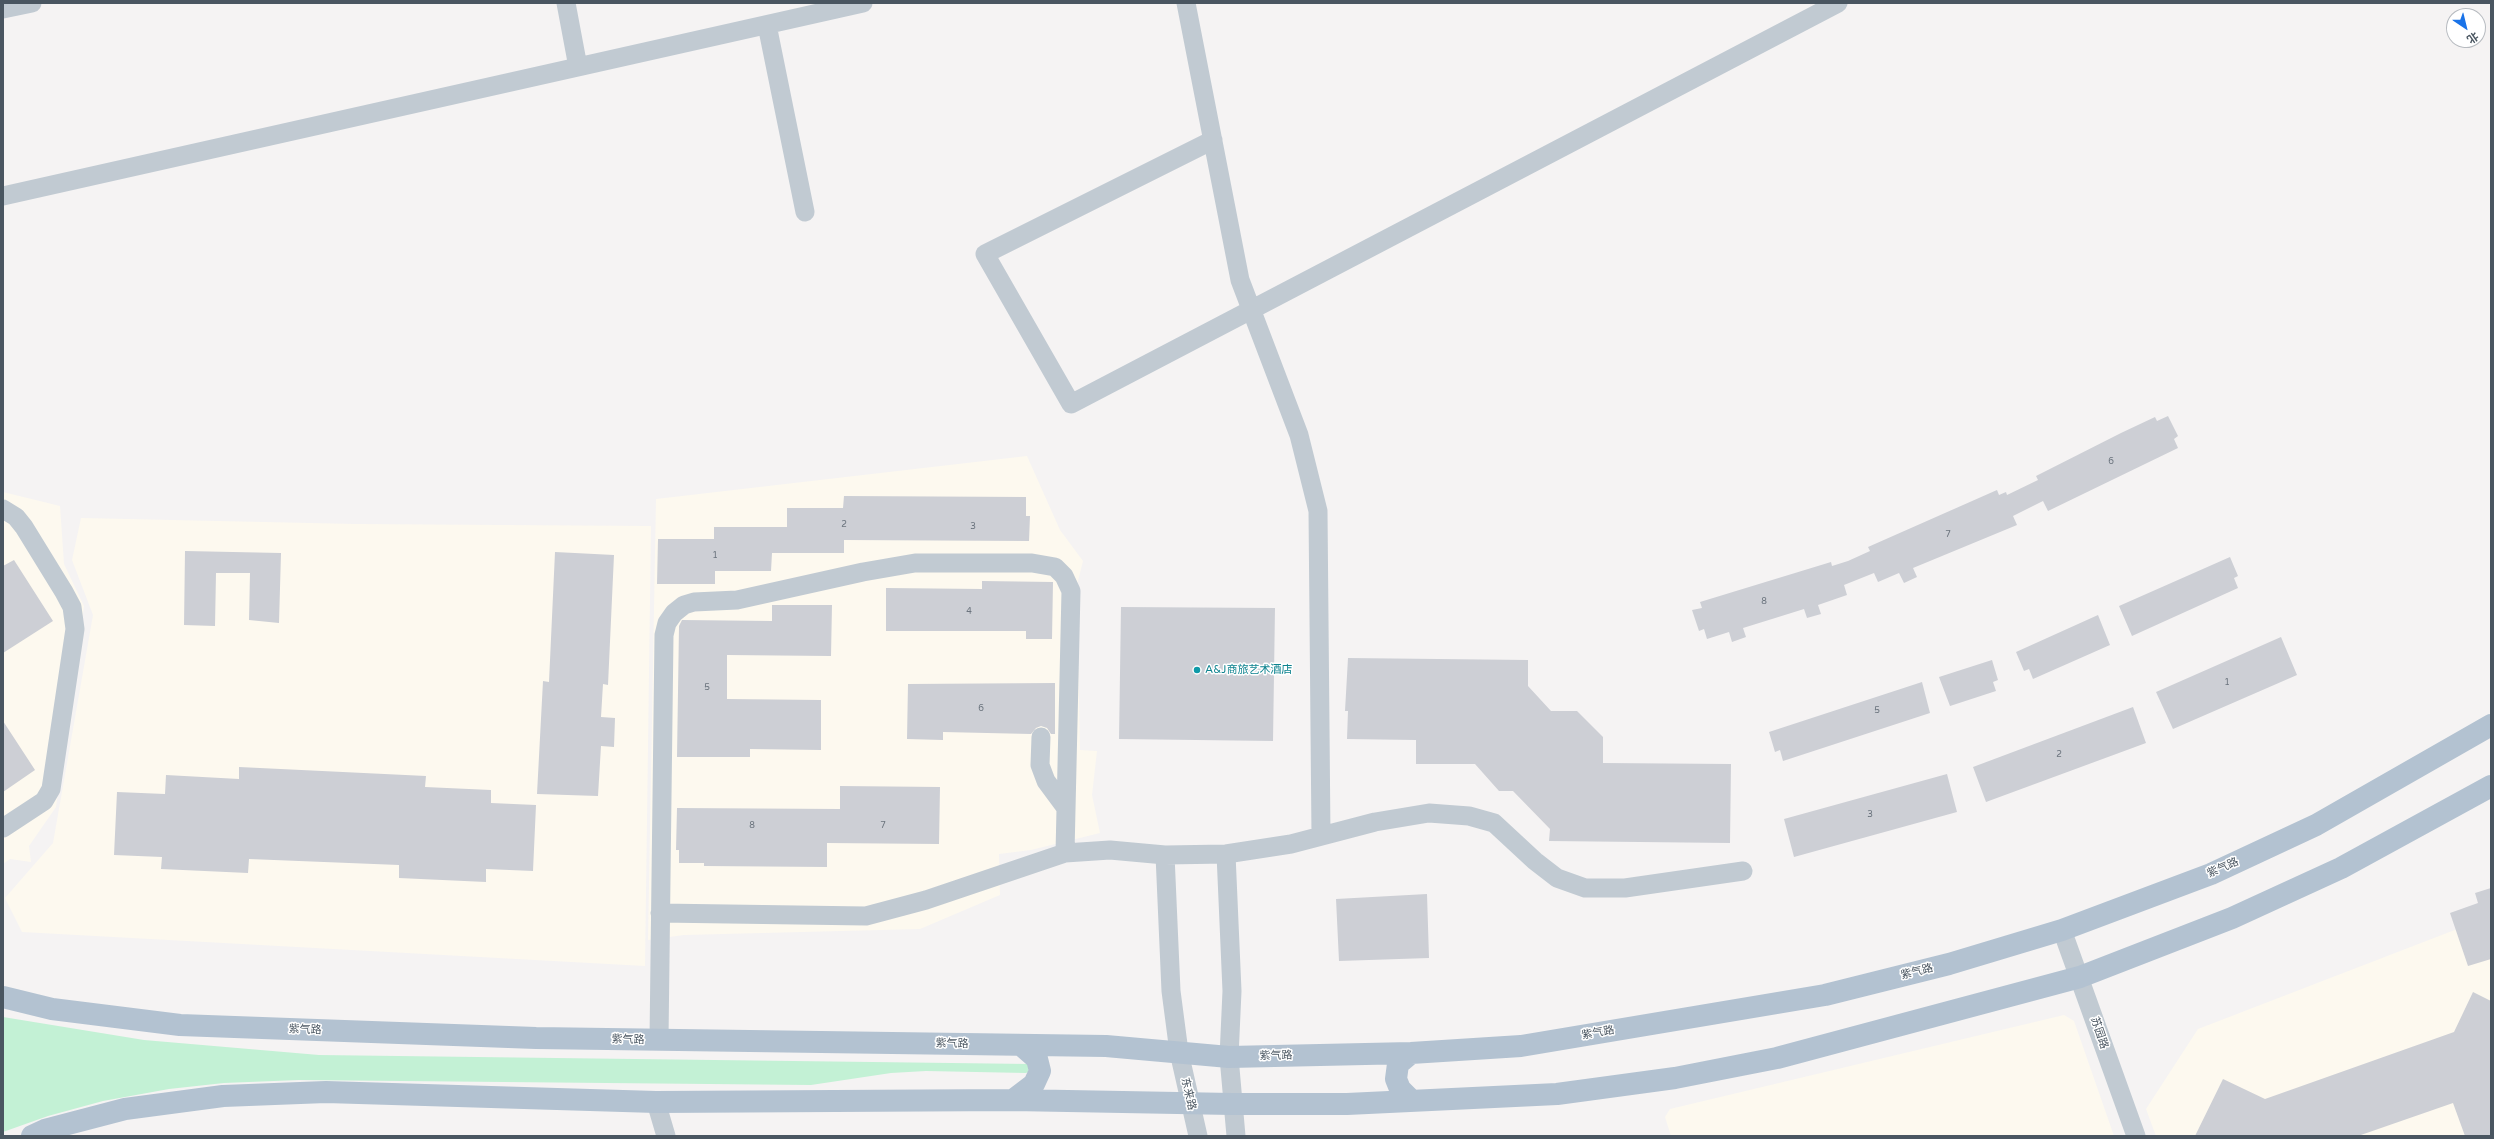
<!DOCTYPE html>
<meta charset="utf-8">
<style>
body{margin:0}
#map{position:relative;width:2494px;height:1139px;overflow:hidden;background:#f5f3f3;font-family:"Varela Round","Noto Sans SC",sans-serif}
canvas{display:block}
.frame{position:absolute;inset:0;border:4px solid #4a5661;pointer-events:none}
.north{position:absolute;left:2446px;top:8px;width:40px;height:40px;box-sizing:border-box;background:#fff;border:1px solid #b7bbc0;border-radius:50%;rotate:145deg;font-size:11px;font-weight:700;line-height:16px;text-align:center;color:#4a5661}
.north::after{content:'';display:block;margin:auto;width:14px;height:18px;background:#1a73e8;clip-path:polygon(50% 0,100% 100%,50% 72%,0 100%)}
</style>
<div id="map">
<canvas width="2494" height="1139"></canvas>
<div class="frame"></div>
<div class="north">北</div>
</div>
<script>
const c = document.querySelector('canvas').getContext('2d');
c.lineJoin = 'round';
function fill(path, color) {
  c.fillStyle = color;
  c.fill(path, 'evenodd');
}
function poly(rows) {
  const path = new Path2D();
  for (const r of rows) {
    path.moveTo(r[0], r[1]);
    for (let i = 2; i < r.length; i += 2) path.lineTo(r[i], r[i + 1]);
  }
  return path;
}
function stroke(path, color, width, dash) {
  c.strokeStyle = color;
  c.lineWidth = width;
  c.lineCap = dash ? 'butt' : 'round';
  c.setLineDash(dash || []);
  c.stroke(path);
}
function write(font, color, halo, rows, align = 'center') {
  c.font = font + ' "Varela Round","Noto Sans SC",sans-serif';
  c.lineWidth = 3;
  c.setLineDash([]);
  c.textBaseline = 'middle';
  c.strokeStyle = halo;
  c.fillStyle = color;
  for (const [text, x, y, turn = 0] of rows) {
    c.save();
    c.translate(x, y);
    c.rotate((+turn || 0) * Math.PI / 180);
    c.textAlign = isNaN(turn) ? turn : align;
    if (halo) c.strokeText(text, 0, 0);
    c.fillText(text, 0, 0);
    c.restore();
  }
}
fill(poly([
 [1027,456,1060,530,1083,561,1077,585,1080,750,1097,751,1092,795,1100,833,1031,850,999,854,1000,895,920,929,684,935,648,940,656,499],
 [3,492,60,506,64,564,84,606,56,807,29,846,31,862,10,859,3,864],
 [81,518,355,524,651,526,645,966,22,932,5,898,53,843,93,615,72,560],
 [2491,916,2491,1136,2156,1136,2146,1109,2198,1029],
 [2064,1015,2074,1021,2114,1136,1671,1136,1665,1117,1670,1109]
]), '#fdf9ef');
fill(poly([
 [3,1017,144,1040,319,1055,1030,1064,1028,1072,1026,1073,926,1071,891,1073,811,1085,299,1080,224,1083,169,1089,103,1101,48,1116,3,1132]
]), '#c3f1d5');
fill(poly([
 [2168,416,2178,436,2174,439,2178,448,2048,511,2043,501,2013,516,2017,525,1913,568,1917,577,1904,583,1899,573,1878,582,1874,573,1844,585,1847,595,1818,605,1821,614,1807,618,1804,609,1772,619,1743,628,1746,637,1732,642,1729,632,1707,639,1704,629,1699,631,1692,610,1702,608,1700,602,1831,562,1832,566,1848,561,1870,551,1868,547,1997,490,1999,495,2006,492,2007,495,2038,480,2036,476,2121,433,2155,417,2157,421],
 [844,496,1026,497,1026,516,1030,516,1029,541,844,540,844,553,772,553,771,571,715,571,715,584,657,584,658,539,714,539,714,527,787,527,787,508,843,508],
 [185,551,281,553,279,623,249,620,250,573,216,573,215,626,184,625],
 [555,552,614,555,608,685,603,684,601,717,615,718,614,747,601,746,598,796,537,794,543,681,549,682],
 [2230,557,2238,576,2234,578,2238,588,2132,636,2119,606],
 [14,560,53,621,3,653,3,566],
 [982,581,1053,582,1052,639,1026,639,1026,631,886,631,886,588,982,589],
 [772,605,832,605,831,656,727,655,727,699,821,700,821,750,750,749,750,757,677,757,679,626,682,620,772,621],
 [1121,607,1275,608,1273,741,1119,739],
 [2098,615,2110,645,2033,679,2029,669,2024,671,2016,652],
 [2281,637,2297,675,2173,729,2156,692],
 [1348,658,1528,660,1528,686,1551,711,1577,711,1603,737,1603,763,1731,764,1730,843,1549,841,1550,829,1513,791,1499,791,1475,764,1416,764,1416,740,1347,739,1348,711,1345,711],
 [1992,660,1998,680,1993,682,1996,691,1950,706,1939,677],
 [1922,682,1930,713,1783,761,1780,750,1775,752,1769,732],
 [1055,683,1055,734,1051,734,1047,728,1041,726,1036,728,1031,734,943,732,943,740,907,739,908,684],
 [2133,707,2146,743,1986,802,1973,767],
 [3,721,35,770,3,792],
 [239,767,426,776,425,787,491,790,491,803,536,805,533,871,486,869,486,882,399,878,399,865,249,859,248,873,161,869,162,857,114,855,117,792,165,794,166,775,239,779],
 [1947,774,1957,812,1794,857,1784,819],
 [840,786,940,787,939,844,827,843,827,867,704,866,704,863,679,863,679,850,676,850,677,808,840,809],
 [2491,888,2491,959,2468,966,2450,913,2478,903,2475,893],
 [1427,894,1429,958,1339,961,1336,899],
 [2473,992,2491,1001,2491,1136,2465,1136,2453,1103,2358,1136,2195,1136,2223,1079,2265,1099,2454,1032]
]), '#cdcfd5');
stroke(poly([
 [566,3,578,67],
 [1186,3,1240,280,1299,435,1318,511,1321,836],
 [3,9,32,3],
 [767,25,805,212],
 [1213,140,985,254,1071,404,1838,3],
 [3,196,863,3],
 [3,509,16,517,24,527,64,592,72,607,75,629,51,789,44,801,3,828],
 [1041,737,1040,765,1046,781,1066,808],
 [1226,854,1232,991,1229,1057,1236,1136],
 [1165,855,1171,991,1179,1052,1198,1136],
 [660,913,866,916,926,900,1065,853,1110,850,1165,855,1226,854,1291,844,1375,822,1429,813,1469,816,1494,823,1535,861,1557,878,1585,888,1625,888,1743,871],
 [2062,930,2136,1136],
 [659,1040,664,635,667,623,674,613,684,605,694,602,737,600,863,572,915,563,1032,563,1055,567,1064,576,1071,591,1065,853],
 [656,1102,666,1136]
]), '#c1cad2', 19);
stroke(poly([
 [3,997,52,1009,180,1025,536,1038,1106,1046,1229,1057,1411,1053,1521,1046,1825,995,1949,964,2062,930,2211,874,2316,825,2491,725],
 [1411,1053,1398,1064,1396,1079,1400,1089,1412,1101],
 [1013,1100,1034,1084,1040,1071,1037,1059,1021,1045],
 [32,1136,45,1130,125,1109,223,1096,326,1092,656,1102,1013,1100,1232,1104,1347,1104,1557,1094,1675,1078,1777,1058,2080,977,2232,918,2341,868,2491,786]
]), '#b3c2d1', 22);
for (const [x, y, r, color] of [
 [1197,670,4,"#0f9aa8"]
]) {
  const dot = new Path2D();
  dot.arc(x, y, r, 0, 2 * Math.PI);
  c.fillStyle = color;
  c.fill(dot);
  stroke(dot, '#fff', 1.5);
}
write('9px', '#6b747e', null, [
 ["6",2111,462],
 ["2",844,525],
 ["3",973,527],
 ["7",1948,535],
 ["1",715,556],
 ["8",1764,602],
 ["4",969,612],
 ["1",2227,683],
 ["5",707,688],
 ["6",981,709],
 ["5",1877,711],
 ["2",2059,755],
 ["3",1870,815],
 ["8",752,826],
 ["7",883,826]
]);
write('11px', '#0d838f', '#fff', [
 ["A&J商旅艺术酒店",1205,670]
], 'left');
write('11px', '#4a5661', '#fff', [
 ["紫气路",2223,868,-24],
 ["紫气路",1917,972,-14],
 ["紫气路",305,1030,2],
 ["紫气路",1598,1033,-10],
 ["苏园路",2099,1033,71],
 ["紫气路",628,1040,1],
 ["紫气路",952,1044,1],
 ["紫气路",1276,1056,-1],
 ["东来路",1188,1094,77]
]);
</script>
